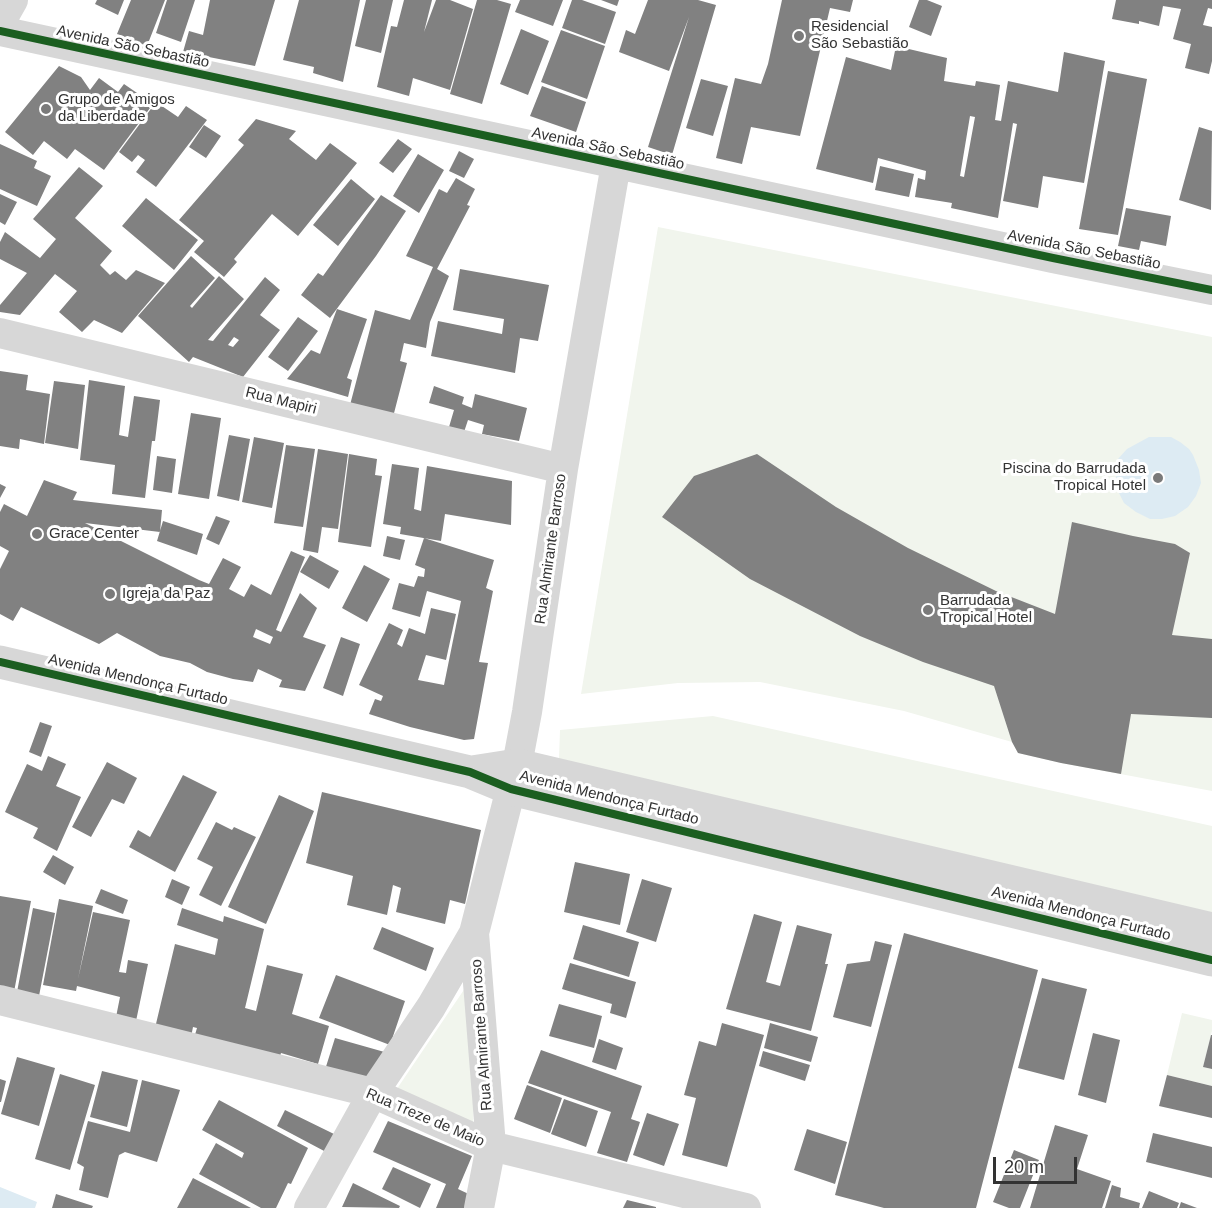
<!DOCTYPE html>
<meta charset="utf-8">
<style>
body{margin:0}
#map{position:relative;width:1212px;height:1208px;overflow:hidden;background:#fff;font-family:Helvetica,sans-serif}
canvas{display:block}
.scale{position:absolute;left:993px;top:1157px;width:84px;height:27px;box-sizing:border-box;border:3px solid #333;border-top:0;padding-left:8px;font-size:18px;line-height:21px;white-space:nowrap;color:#333;-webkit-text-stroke:4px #fff;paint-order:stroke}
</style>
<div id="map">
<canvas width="1212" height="1208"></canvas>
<div class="scale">20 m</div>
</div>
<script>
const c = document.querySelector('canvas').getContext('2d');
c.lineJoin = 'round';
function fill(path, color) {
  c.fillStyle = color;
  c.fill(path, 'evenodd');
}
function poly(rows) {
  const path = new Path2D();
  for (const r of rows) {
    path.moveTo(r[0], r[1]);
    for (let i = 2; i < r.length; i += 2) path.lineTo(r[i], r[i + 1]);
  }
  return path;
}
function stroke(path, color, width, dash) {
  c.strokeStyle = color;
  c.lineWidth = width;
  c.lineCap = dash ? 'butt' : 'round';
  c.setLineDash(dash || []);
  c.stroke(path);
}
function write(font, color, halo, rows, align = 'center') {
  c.font = font + ' Helvetica,sans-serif';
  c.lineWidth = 6;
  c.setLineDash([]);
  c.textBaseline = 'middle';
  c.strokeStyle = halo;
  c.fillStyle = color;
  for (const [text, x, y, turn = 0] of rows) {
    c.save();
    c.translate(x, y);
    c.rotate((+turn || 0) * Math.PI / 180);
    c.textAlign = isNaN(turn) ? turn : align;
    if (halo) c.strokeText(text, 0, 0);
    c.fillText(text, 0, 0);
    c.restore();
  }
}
fill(poly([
 [658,227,1212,337,1212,791,1061,763,1018,753,1012,742,904,711,760,682,678,683,581,694],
 [713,716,1212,826,1212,916,559,759,560,730],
 [478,969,473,1127,388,1102],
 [1182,1013,1212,1020,1212,1031,1203,1067,1212,1069,1212,1086,1167,1075]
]), '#f1f5ed');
fill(poly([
 [1149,437,1171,437,1180,442,1189,449,1193,455,1199,470,1201,483,1196,496,1188,507,1175,516,1162,519,1150,519,1136,512,1124,503,1117,489,1116,474,1118,459,1127,449],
 [0,1187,37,1202,35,1208,0,1208]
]), '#ddebf3');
fill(poly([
 [97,0,124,0,118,15,95,4],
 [131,0,165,0,147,46,117,34],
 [167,0,195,0,181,42,156,33],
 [210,0,275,0,255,66,183,52,189,31,203,35],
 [299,0,360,0,343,82,313,73,314,67,283,60],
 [366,0,393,0,381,53,355,46],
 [404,0,432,0,424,32,436,0,450,0,473,9,450,90,413,78,409,96,377,87,391,26,397,27],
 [477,0,497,0,511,4,482,104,450,94],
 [520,0,563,0,553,26,515,12],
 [572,0,582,0,616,12,605,44,562,28],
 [601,0,619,0,617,6],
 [648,0,698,0,716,5,672,155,648,147,689,17,669,71,619,52,626,30,635,34],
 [782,0,853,0,850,12,830,8,800,136,751,127,742,164,716,158,735,78,761,84,768,64],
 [919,0,927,0,942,6,931,36,909,27],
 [1116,0,1212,0,1212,9,1208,8,1203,25,1212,27,1212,61,1209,74,1185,68,1191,44,1173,39,1181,9,1163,6,1159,26,1139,21,1139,24,1112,19],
 [521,29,549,41,528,95,500,84],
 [561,30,605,46,587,99,541,82],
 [896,46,947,58,944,81,975,86,976,81,1000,85,995,120,1001,121,1008,81,1058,92,1064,52,1105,61,1084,183,1043,176,1038,208,1003,201,1017,124,1013,123,998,218,951,208,952,203,915,197,918,178,925,180,926,171,878,158,873,183,816,169,846,57,891,70],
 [970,116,975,117,964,177,960,176],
 [59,66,81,77,90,90,99,78,118,92,124,84,153,104,104,170,75,149,67,159,44,141,33,155,5,132],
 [1108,71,1147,79,1118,235,1079,229],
 [701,79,728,86,713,136,686,128],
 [542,86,586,102,576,132,530,116],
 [156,102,178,117,186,106,207,120,156,187,136,172,145,160,138,155,132,162,119,152],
 [256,119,296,131,289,139,316,160,330,143,357,163,298,236,272,214,234,259,237,262,224,277,194,252,204,241,179,220,244,145,238,140],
 [204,125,221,136,206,158,189,147],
 [1199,127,1212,131,1211,210,1179,200],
 [398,139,412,149,393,173,379,163],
 [0,144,37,161,34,168,51,176,37,206,0,189],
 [459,151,474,159,464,178,449,171],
 [418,154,444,170,419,213,393,196],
 [880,166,914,174,909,197,875,190],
 [79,167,103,186,75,218,112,251,100,265,110,275,115,271,126,280,136,270,165,283,122,333,94,320,82,332,59,312,77,291,55,274,20,315,0,312,0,305,27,273,0,259,0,242,5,232,40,258,56,239,33,219],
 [456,178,475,189,467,205,470,206,437,269,449,276,430,322,426,348,404,343,400,361,407,363,393,417,350,405,375,310,410,320,433,267,406,256,439,189,447,193],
 [351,179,375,199,338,246,313,225],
 [0,194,17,202,5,225,0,222],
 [381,195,406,211,376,256,330,318,301,295,318,273,323,276],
 [146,198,198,240,174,270,122,226],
 [1126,208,1171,216,1166,246,1141,241,1139,250,1118,246],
 [191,256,215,278,190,306,192,308,219,276,244,299,208,340,213,341,265,277,280,290,260,315,280,330,243,377,193,357,189,362,138,316],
 [234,337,239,340,233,347,228,345],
 [460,269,549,285,538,341,520,338,515,373,431,356,438,321,502,334,504,319,453,310],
 [337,309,367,319,347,378,352,380,348,397,287,379,311,350,320,354],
 [298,317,318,331,288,371,268,357],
 [0,371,28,375,26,390,50,394,44,444,20,439,19,449,0,446],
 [89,380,125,386,119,435,128,437,134,396,160,400,155,441,152,441,145,498,112,494,115,465,80,460],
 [54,381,85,385,78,449,45,443],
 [434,386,464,397,462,404,472,408,475,394,527,408,519,441,482,434,484,425,468,420,464,432,449,427,454,410,429,403],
 [191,413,221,418,209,499,178,494],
 [229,435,250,439,239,501,217,496],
 [254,437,284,443,272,508,242,502],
 [286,445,315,449,303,527,274,523],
 [318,449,348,454,338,529,322,527,318,553,303,550],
 [349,454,377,459,375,475,382,476,371,547,338,542],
 [757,454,836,507,908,548,996,591,1055,614,1072,522,1133,536,1175,544,1190,553,1172,635,1212,639,1212,718,1131,714,1121,774,1061,763,1018,753,1012,742,994,686,923,662,860,636,750,579,662,517,694,476],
 [157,456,176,459,172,493,153,490],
 [392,464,419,468,414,509,421,511,427,466,512,481,511,525,445,514,441,541,400,534,401,527,383,524],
 [44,480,77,492,73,500,162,510,160,532,85,523,199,580,209,584,223,558,241,567,229,589,244,597,251,584,271,595,291,551,305,557,276,630,281,632,300,593,317,608,303,637,326,645,305,691,279,687,282,680,258,669,253,682,233,679,207,672,190,663,160,656,117,633,99,644,21,607,13,621,0,614,0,569,9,551,0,546,0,512,4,504,27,516],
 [256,629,273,637,270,644,253,637],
 [0,484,6,487,0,498],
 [216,516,230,521,219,545,206,539],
 [163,521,203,534,197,555,157,541],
 [387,536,405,540,400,560,383,556],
 [424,538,494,560,486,588,493,591,479,662,488,663,474,739,464,740,410,727,369,714,375,699,381,701,383,696,359,685,389,623,403,630,397,644,402,647,409,628,425,634,431,608,456,614,446,660,426,655,418,680,444,685,461,601,427,591,420,617,392,609,399,583,414,587,418,576,424,577,425,569,415,565],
 [310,555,339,571,329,589,300,572],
 [364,565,390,579,367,622,342,608],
 [341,637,360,644,343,696,323,688],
 [40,722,52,726,41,757,29,752],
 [48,756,66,764,56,786,81,797,57,851,33,838,38,828,5,812,27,764,42,771],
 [107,762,137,778,124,804,112,799,91,837,72,827],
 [183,775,217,792,175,872,129,847,138,830,150,837],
 [322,792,481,830,465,904,450,900,445,924,396,912,401,888,393,885,387,915,347,905,353,876,306,863],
 [279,795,314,811,266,924,228,907],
 [216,822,232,830,234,827,256,837,221,906,199,895,213,867,197,859],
 [53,855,74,867,65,885,43,872],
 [575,862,630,874,620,925,564,912],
 [172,879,190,887,182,905,165,897],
 [642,879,672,888,656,942,626,932],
 [101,889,128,900,123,914,95,903],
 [0,896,31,901,14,992,0,990],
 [59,899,93,906,78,979,93,912,130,920,119,972,126,973,128,960,148,964,136,1021,116,1017,120,997,77,986,76,991,43,985],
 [33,908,55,913,39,996,17,992],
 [182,908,223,922,224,916,264,929,245,1008,256,1011,267,965,303,974,292,1014,329,1026,318,1064,281,1053,278,1063,194,1038,197,1028,193,1027,191,1037,155,1028,175,944,215,955,218,939,177,925],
 [754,914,782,922,766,982,780,986,797,925,832,934,825,964,828,964,811,1031,726,1009],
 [583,925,639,942,629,977,573,959],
 [382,927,434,948,426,971,373,949],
 [904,933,1038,970,976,1208,884,1208,835,1195],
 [875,941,892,945,871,1027,833,1017,847,964,870,961],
 [570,963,636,982,626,1018,610,1013,612,1004,562,989],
 [336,975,405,1001,390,1045,319,1018],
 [1042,978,1087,989,1064,1080,1018,1068],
 [559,1004,602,1016,594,1048,549,1036],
 [722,1023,764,1035,727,1167,682,1155,696,1098,684,1095,699,1041,716,1046],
 [770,1023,818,1037,811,1062,764,1048],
 [1093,1033,1120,1040,1106,1103,1078,1095],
 [1211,1035,1212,1035,1212,1069,1203,1067],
 [335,1038,388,1053,366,1086,324,1073],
 [599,1039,623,1048,616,1070,592,1062],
 [541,1050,642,1086,631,1119,640,1122,627,1162,597,1153,611,1112,528,1083],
 [763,1051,810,1065,805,1081,759,1066],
 [17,1057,55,1068,39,1126,1,1114],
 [102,1071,138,1080,127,1127,90,1117],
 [60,1074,95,1085,70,1170,35,1159],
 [1167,1075,1212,1086,1212,1118,1159,1106],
 [0,1079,6,1081,1,1102,0,1102],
 [142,1080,180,1090,157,1162,125,1152,119,1155,108,1198,79,1190,84,1167,77,1163,88,1121,130,1132],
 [527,1085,562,1098,550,1133,514,1119],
 [564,1099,598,1111,586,1147,551,1134],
 [219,1100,308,1148,291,1184,288,1183,276,1208,261,1208,199,1174,216,1143,242,1158,244,1153,202,1130],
 [285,1110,334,1134,326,1152,277,1126],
 [647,1113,679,1124,664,1166,633,1155],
 [388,1121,472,1156,458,1189,475,1197,471,1208,436,1208,446,1184,373,1152],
 [1055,1125,1088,1135,1077,1169,1111,1181,1102,1208,1030,1208],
 [807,1129,847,1142,835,1184,794,1170],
 [1153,1133,1212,1147,1212,1178,1146,1162],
 [1014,1150,1039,1160,1020,1208,1009,1208,993,1202],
 [393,1167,431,1184,420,1208,382,1189],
 [193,1178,251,1208,177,1208],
 [353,1183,400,1206,399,1208,342,1207],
 [1112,1185,1121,1188,1120,1197,1140,1203,1139,1208,1105,1208],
 [1149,1191,1179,1203,1177,1208,1142,1208],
 [56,1194,93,1206,92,1208,52,1208],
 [627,1200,656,1207,656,1208,623,1208],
 [1181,1202,1197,1208,1179,1208]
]), '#818181');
stroke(poly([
 [0,23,13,0],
 [0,31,1053,258,1212,290],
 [0,333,563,469],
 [474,933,491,1146,479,1208],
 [0,1000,373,1093,491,1146,746,1208],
 [309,1208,373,1093,431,1007,474,933,517,765,527,712,563,469,616,164]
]), '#d7d7d7', 30);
stroke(poly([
 [0,662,470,772,511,789,1212,960],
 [472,772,517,765,1212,929]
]), '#d7d7d7', 33);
stroke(poly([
 [0,31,1053,258,1212,290],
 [0,662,470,772,511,789,1212,960]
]), '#1b5e20', 8);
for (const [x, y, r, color] of [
 [799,36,6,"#7a7a7a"],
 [46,109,6,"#7a7a7a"],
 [1158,478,6,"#7a7a7a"],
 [37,534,6,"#7a7a7a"],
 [110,594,6,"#7a7a7a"],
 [928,610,6,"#7a7a7a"]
]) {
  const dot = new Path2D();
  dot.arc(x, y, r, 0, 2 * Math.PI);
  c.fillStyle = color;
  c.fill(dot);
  stroke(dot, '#fff', 2);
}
write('15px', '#333', '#fff', [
 ["Residencial",811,27],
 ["São Sebastião",811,44],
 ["Grupo de Amigos",58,100],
 ["da Liberdade",58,117],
 ["Piscina do Barrudada",1146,469,"right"],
 ["Tropical Hotel",1146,486,"right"],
 ["Grace Center",49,534],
 ["Igreja da Paz",122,594],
 ["Barrudada",940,601],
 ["Tropical Hotel",940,618]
], 'left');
write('15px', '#333', '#fff', [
 ["Avenida São Sebastião",133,47,12],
 ["Avenida São Sebastião",608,149,12],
 ["Avenida São Sebastião",1084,250,11],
 ["Rua Mapiri",281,401,14],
 ["Rua Almirante Barroso",551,549,-82],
 ["Avenida Mendonça Furtado",138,680,13],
 ["Avenida Mendonça Furtado",609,798,14],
 ["Avenida Mendonça Furtado",1081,914,14],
 ["Rua Almirante Barroso",482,1035,-94],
 ["Rua Treze de Maio",425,1118,23]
]);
</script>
